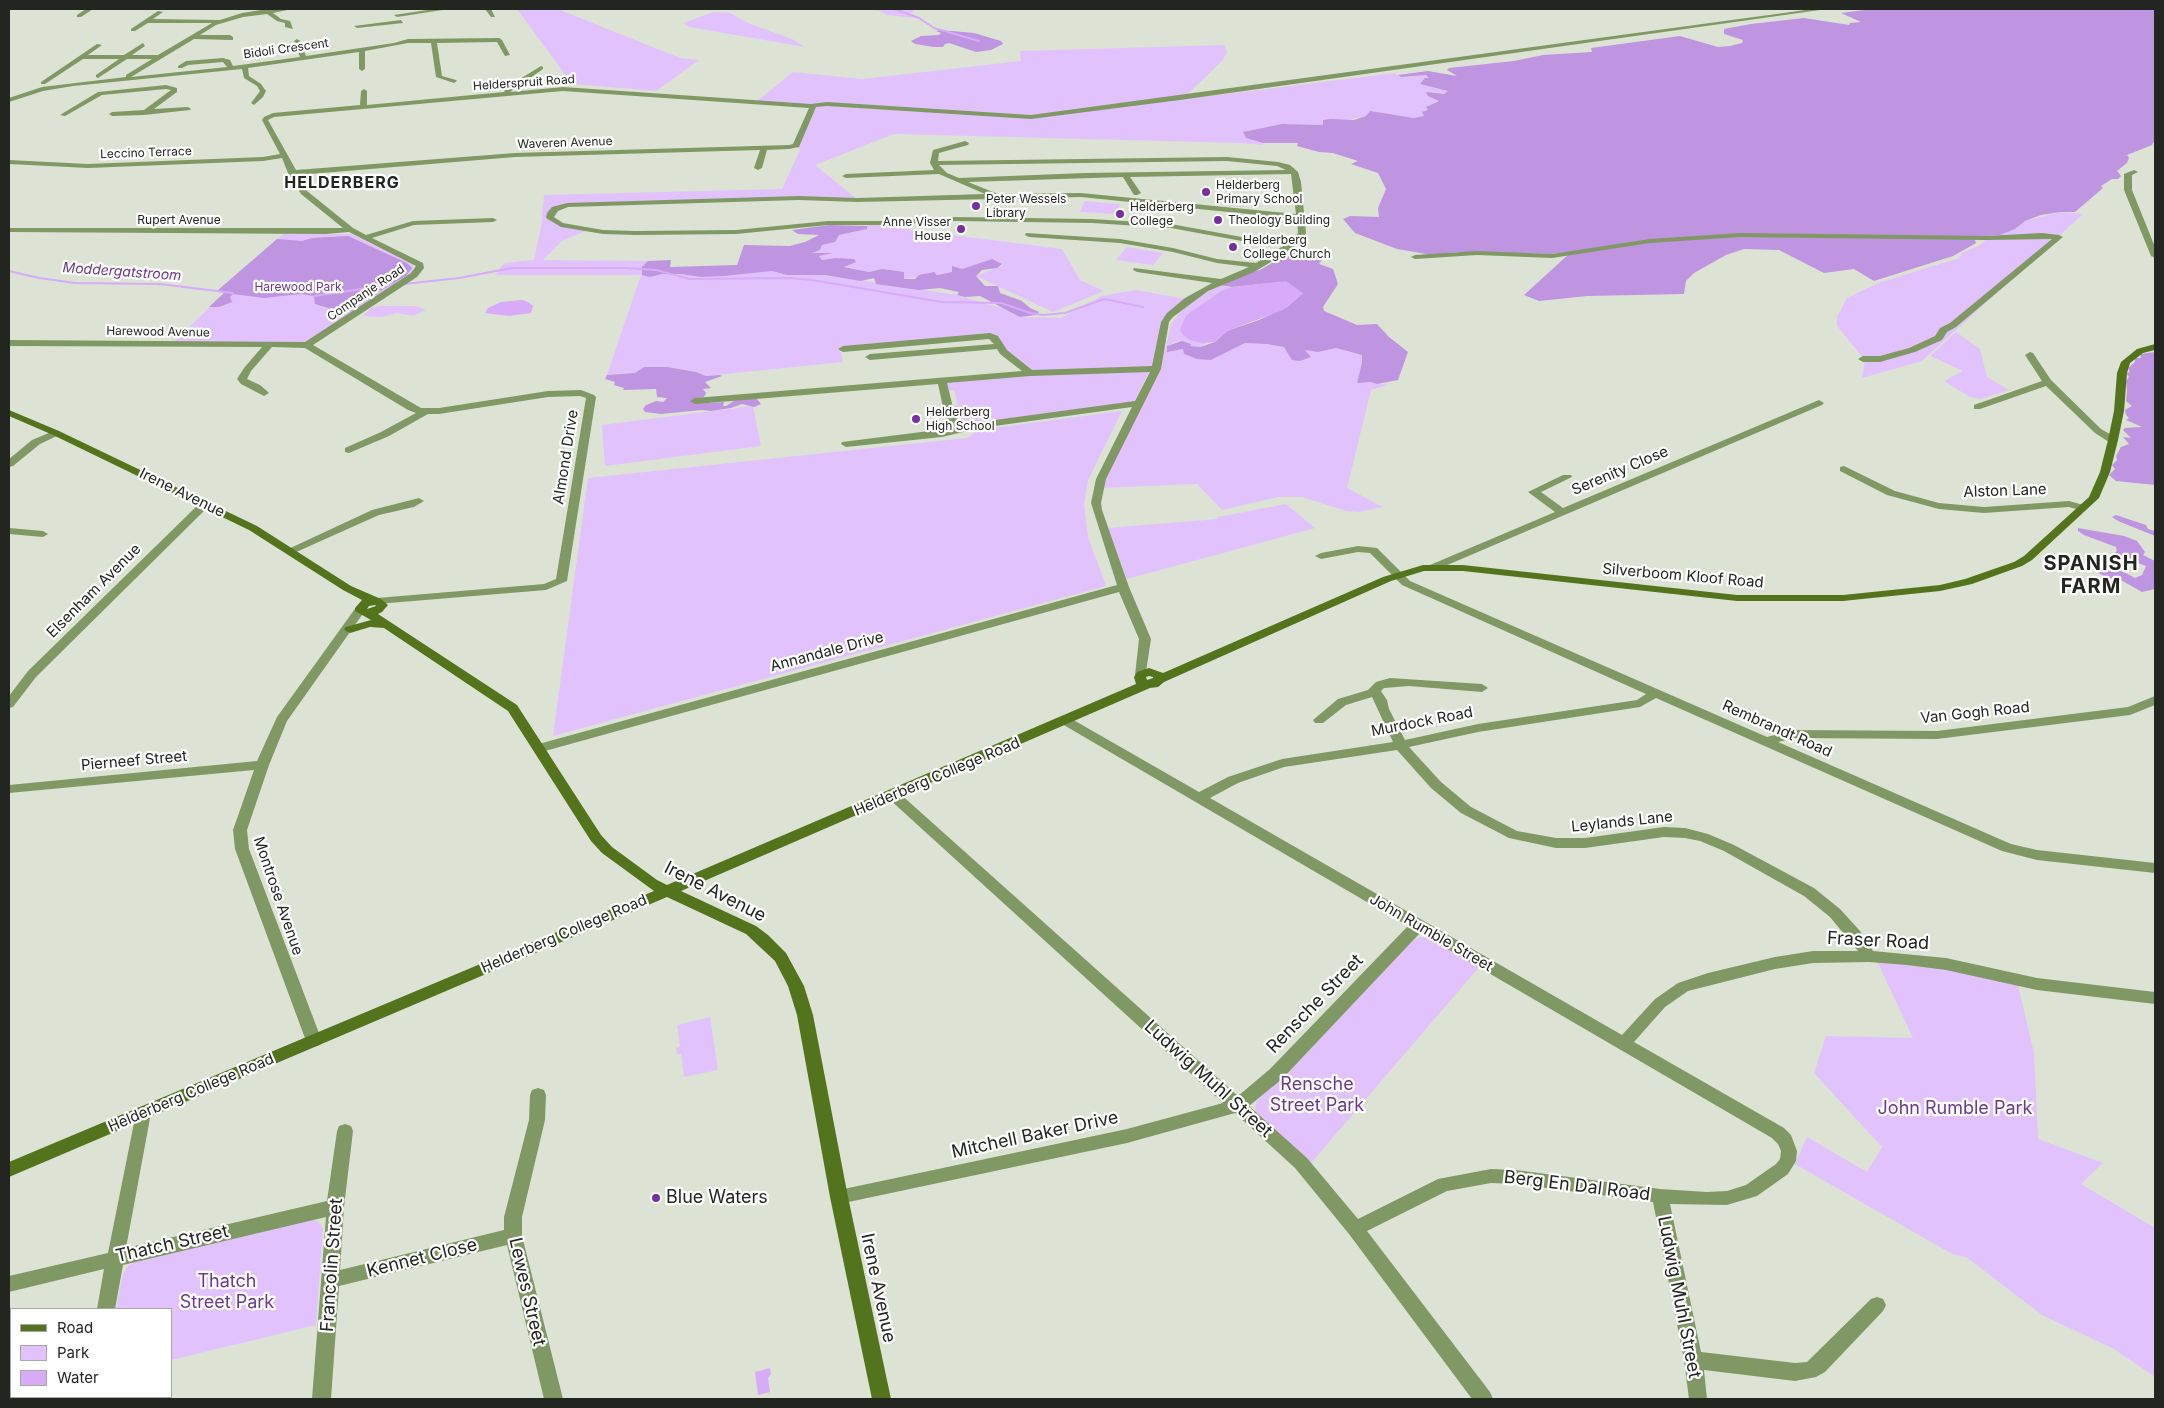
<!DOCTYPE html>
<style>
body{margin:0}
#map{position:relative;width:2164px;height:1408px;overflow:hidden;background:#dce3d5;font-family:Inter,sans-serif}
canvas{display:block}
.frame{position:absolute;inset:0;border:10px solid #222520;pointer-events:none}
.legend{position:absolute;left:10px;top:1308px;width:162px;height:90px;box-sizing:border-box;background:#fff;border:1px solid #a7a8a6;margin:0;padding:6px 9px;list-style:none;font-size:15px;color:#222520}
.legend li{display:flex;align-items:center;gap:10px;height:25px}
.legend b{width:25px;border:1px solid #a7a8a6}
</style>
<div id="map">
<canvas width="2164" height="1408"></canvas>
<div class="frame"></div>
<ul class="legend">
<li><b style="height:6px;background:#53741d"></b>Road</li>
<li><b style="height:14px;background:#e2c2fc"></b>Park</li>
<li><b style="height:14px;background:#d7abf8"></b>Water</li>
</ul>
</div>
<script>
const c = document.querySelector('canvas').getContext('2d');
c.lineJoin = 'round';
function fill(path, color) {
  c.fillStyle = color;
  c.fill(path, 'evenodd');
}
function poly(rows) {
  const path = new Path2D();
  for (const r of rows) {
    path.moveTo(r[0], r[1]);
    for (let i = 2; i < r.length; i += 2) path.lineTo(r[i], r[i + 1]);
  }
  return path;
}
function stroke(path, color, width, dash) {
  c.strokeStyle = color;
  c.lineWidth = width;
  c.lineCap = dash ? 'butt' : 'round';
  c.setLineDash(dash || []);
  c.stroke(path);
}
function write(font, color, halo, rows, align = 'center') {
  c.font = font + ' Inter,sans-serif';
  c.lineWidth = 4.5;
  c.setLineDash([]);
  c.textBaseline = 'middle';
  c.strokeStyle = halo;
  c.fillStyle = color;
  for (const [text, x, y, turn = 0] of rows) {
    c.save();
    c.translate(x, y);
    c.rotate((+turn || 0) * Math.PI / 180);
    c.textAlign = isNaN(turn) ? turn : align;
    if (halo) c.strokeText(text, 0, 0);
    c.fillText(text, 0, 0);
    c.restore();
  }
}
fill(poly([
 [517,9,558,9,680,58,699,60,656,91,572,84],
 [869,9,915,9,911,13,918,17,915,18,887,15,880,11],
 [714,12,730,13,750,24,792,39,805,47,689,27,683,23],
 [1224,45,1227,52,1222,61,1191,91,1180,98,1041,116,827,104,812,106,756,102,793,72,862,79,1021,61,1020,51],
 [1395,73,1401,77,1425,75,1430,78,1420,84,1449,91,1444,94,1432,92,1439,100,1426,107,1429,110,1425,116,1414,118,1396,115,1366,116,1323,125,1282,124,1244,132,1246,138,1263,143,1263,145,1240,143,894,134,815,165,858,200,799,198,562,206,551,220,561,225,590,229,562,241,543,260,649,261,650,277,662,274,681,274,700,277,772,271,787,275,825,275,957,295,1008,310,1020,317,1061,318,1101,296,1136,290,1186,299,1173,309,1152,368,1034,372,1005,352,995,337,976,335,840,347,843,362,706,376,696,372,667,367,644,367,635,373,607,375,641,275,495,275,504,263,534,260,541,227,544,195,782,189,800,150,797,146,816,106,821,105,1033,118],
 [1085,201,1106,203,1120,204,1116,214,1080,212],
 [2060,212,2083,214,1922,361,1862,378,1865,360,1837,326,1837,317,1847,298,1878,283,1959,258,1962,253,1978,246,1987,239,2015,229,2025,221],
 [890,223,904,229,1062,249,1080,280,1104,291,1053,312,976,276,1004,265,992,259,962,269,951,269,953,272,904,279,904,273,882,269,869,272,843,266,835,258,822,260,818,256,831,253,809,254,822,245,835,242,839,235,867,229,867,224],
 [283,234,351,234,413,264,413,272,308,342,173,343,224,293,217,291],
 [1127,247,1163,253,1153,265,1116,260],
 [1220,285,1232,287,1221,291,1186,315,1201,343,1209,342,1199,347,1190,346,1182,341,1175,342,1167,346,1167,352,1183,349,1211,360,1245,343,1267,344,1318,352,1336,348,1362,355,1362,363,1371,382,1387,385,1371,390,1347,488,1383,507,1359,512,1346,511,1302,497,1278,497,1222,510,1197,484,1101,488,1162,352,1165,351,1171,324,1182,309,1201,295],
 [380,306,416,306,426,310,413,316,397,313,382,317,363,316,371,308],
 [1956,332,1980,349,1987,377,2009,390,1981,399,1970,397,1944,381,1963,371,1930,356],
 [1150,370,1134,402,976,423,954,417,952,406,958,405,954,390,948,391,947,383,1030,374],
 [753,406,761,446,605,466,602,425],
 [1122,411,1088,480,1084,504,1088,537,1106,586,553,736,588,478,967,438,978,430],
 [1286,504,1315,528,1127,579,1108,528,1218,519,1218,517],
 [1421,937,1431,938,1480,966,1311,1163,1258,1116,1255,1111,1256,1102,1413,940],
 [1877,961,1941,968,2018,985,2034,1053,2038,1139,2103,1163,2081,1184,2155,1228,2155,1377,2114,1349,2042,1315,1966,1257,1952,1254,1795,1164,1807,1137,1867,1172,1882,1147,1814,1073,1826,1036,1913,1038],
 [710,1017,718,1070,684,1077,681,1054,677,1054,676,1048,680,1047,677,1025],
 [306,1220,316,1220,323,1228,316,1325,171,1360,171,1309,116,1309,123,1274,128,1266,134,1261]
]), '#e2c2fc');
fill(poly([
 [1872,9,2155,9,2155,140,2152,145,2127,155,2129,158,2127,163,2117,171,2121,176,2118,179,2112,179,2101,186,2103,188,2075,212,2060,212,2041,215,2025,221,2015,229,2000,235,1974,237,1976,243,1953,256,1874,281,1854,269,1824,273,1779,250,1744,249,1726,255,1694,273,1686,281,1684,294,1587,296,1539,301,1524,295,1569,254,1567,252,1551,254,1457,252,1432,255,1397,249,1355,233,1343,219,1350,216,1379,217,1378,208,1386,189,1378,173,1351,164,1358,161,1333,153,1319,152,1297,146,1298,143,1263,143,1246,138,1243,132,1282,124,1323,125,1323,120,1330,119,1354,120,1366,116,1370,111,1414,118,1424,116,1422,112,1428,110,1426,107,1439,101,1428,96,1426,92,1444,94,1448,91,1420,84,1425,78,1429,78,1426,75,1401,77,1398,75,1428,71,1457,76,1447,70,1449,68,1514,61,1543,55,1592,52,1591,48,1680,36,1718,47,1730,46,1742,43,1743,40,1724,34,1724,29,1751,24,1804,18,1849,25,1850,23,1861,22,1841,13],
 [940,30,974,33,1001,41,1003,44,991,50,976,52,949,43,945,44,943,47,934,47,915,44,911,41,921,36,939,35,941,33,936,31],
 [830,225,867,226,867,229,839,235,835,242,822,245,820,250,812,253,833,253,819,256,822,260,835,258,854,259,856,262,844,267,869,272,882,269,904,272,904,279,915,279,919,275,934,272,937,275,952,272,952,266,962,269,992,259,1002,264,997,268,982,270,976,276,985,286,998,286,1000,293,1022,301,1030,308,1039,312,1036,315,1020,317,980,296,965,297,957,295,959,292,940,288,919,290,883,285,876,284,874,278,861,281,825,275,787,275,772,271,724,276,700,277,681,274,662,274,650,277,642,275,642,267,648,261,671,260,670,267,737,265,744,245,790,246,805,242,819,235,798,234,792,230],
 [348,236,407,263,412,268,406,276,349,309,335,310,315,304,314,296,301,294,264,298,233,294,230,297,232,302,219,307,209,307,224,293,217,291,277,239,302,241,312,238],
 [1296,249,1325,255,1319,264,1333,269,1338,284,1323,307,1324,311,1357,325,1377,324,1389,337,1408,352,1398,380,1377,384,1371,382,1357,383,1362,363,1362,355,1336,348,1318,352,1305,350,1311,357,1300,361,1292,360,1284,347,1267,344,1245,343,1211,360,1197,359,1184,354,1183,349,1167,352,1167,346,1182,341,1191,344,1190,346,1200,347,1215,342,1227,331,1259,320,1287,307,1303,293,1272,283,1232,287,1220,285,1241,274,1260,270],
 [2155,352,2155,485,2116,481,2109,475,2115,469,2112,465,2117,460,2116,456,2121,447,2129,444,2123,437,2131,438,2123,430,2125,428,2142,427,2126,420,2129,418,2126,415,2125,410,2132,406,2126,401,2127,391,2126,381,2129,377,2126,373,2130,372,2128,368,2135,362,2135,358,2141,358,2140,354],
 [644,367,667,367,696,372,706,376,720,375,722,376,705,382,711,388,703,389,706,393,704,397,699,398,710,403,724,402,723,406,726,406,737,399,757,399,761,404,754,407,742,404,731,408,711,411,702,410,661,414,645,412,643,409,646,405,656,401,663,402,667,398,657,397,656,389,623,390,624,388,614,385,615,382,605,379,607,375,635,373],
 [2116,515,2146,525,2148,529,2155,531,2155,536,2118,521,2112,517],
 [2078,528,2124,536,2137,541,2145,552,2143,555,2155,561,2155,589,2142,592,2119,579,2107,578,2099,573,2097,571,2099,570,2122,571,2135,578,2142,575,2146,566,2132,561,2112,559,2110,556,2117,551,2116,547,2084,535,2078,531]
]), '#bf94e0');
fill(poly([
 [1286,281,1303,293,1283,310,1227,331,1215,342,1201,343,1190,340,1183,335,1180,330,1186,315,1221,291,1232,287],
 [522,300,528,302,533,306,531,313,509,316,485,313,488,308,501,302],
 [770,1368,771,1374,768,1378,770,1392,758,1395,755,1372]
]), '#d7abf8');
stroke(poly([
 [894,9,919,18,934,28,979,41],
 [9,271,39,278,75,283,160,284,233,293],
 [404,284,459,278,512,268,625,268,656,270,689,279,788,278,812,280,942,302,1001,303,1030,313,1043,315,1065,313,1104,299,1143,307],
 [314,296,395,284],
 [346,311,356,311]
]), '#d7abf8', 2);
fill(poly([
 [86,9,93,9,81,17,77,17,77,15,86,9],
 [267,9,292,9,273,13,281,19,290,21,293,29,285,27,285,23,277,21,267,14,243,17,216,25,200,35,230,35,233,37,233,40,194,39,131,77,227,67,223,62,188,65,182,68,178,68,178,66,186,61,223,58,230,60,233,66,300,57,294,41,297,39,300,41,306,56,394,43,408,39,499,38,502,40,510,55,505,56,497,42,437,43,442,76,456,80,457,81,454,83,436,77,431,43,408,43,365,51,365,69,362,71,359,69,359,52,248,68,249,76,261,84,266,91,263,97,254,105,251,103,260,91,257,86,244,78,242,69,73,86,43,91,9,102,9,98,42,87,126,77,126,75,152,59,127,59,98,78,96,77,96,75,119,59,83,59,45,84,41,84,41,82,97,44,102,45,88,55,124,55,143,43,145,46,132,55,158,55,212,23,148,23,135,31,131,31,131,29,158,11,163,12,153,19,220,20,242,13,267,9],
 [434,9,449,9,397,17,394,15,434,9],
 [485,9,491,9,495,17,491,17,485,9],
 [1813,9,1827,9,1180,100,1031,119,827,106,816,107,799,147,789,149,767,150,762,168,758,170,754,168,760,150,515,157,298,175,307,191,353,228,366,235,413,221,493,218,497,220,493,222,414,225,372,238,423,263,424,268,417,277,313,345,421,408,439,408,548,391,581,390,594,395,596,397,567,581,546,590,377,604,371,601,377,598,544,584,556,579,586,398,580,396,548,397,439,414,428,414,389,436,349,453,345,452,345,448,381,432,416,413,408,410,305,348,272,347,251,371,247,379,260,385,267,391,269,393,264,396,241,384,237,379,244,368,262,347,9,346,9,340,305,342,411,273,416,266,349,232,326,234,9,232,9,228,343,228,301,194,288,173,282,158,263,161,88,168,9,164,9,160,88,164,263,157,280,154,262,120,264,117,273,113,360,105,361,91,364,89,367,91,367,105,504,92,507,87,541,66,543,67,543,69,510,92,563,87,811,104,827,102,1031,115,1813,9],
 [563,91,809,108,793,144,789,145,515,153,296,170,268,120,274,117,563,91],
 [401,20,403,23,357,28,354,26,401,20],
 [166,85,177,88,177,92,154,109,188,107,191,109,190,110,144,115,112,116,109,114,112,112,144,110,171,90,166,89,102,95,65,116,60,115,98,92,166,85],
 [965,141,969,143,968,145,939,153,938,161,1227,157,1278,162,1290,165,1298,172,1301,182,1306,233,1299,243,1281,256,1254,272,1208,291,1173,317,1169,322,1161,369,1106,479,1101,503,1102,510,1129,587,1151,639,1145,678,1137,678,1135,675,1139,639,1119,592,545,751,535,751,534,748,535,745,1117,585,1091,503,1096,479,1132,407,980,428,942,437,846,447,841,444,842,442,953,428,945,416,938,384,695,404,690,401,695,398,1022,371,1000,354,997,349,870,360,865,357,870,354,994,344,989,339,843,352,838,349,843,346,990,333,998,336,1007,350,1032,370,1152,366,1161,322,1167,313,1185,298,1212,283,1137,272,1133,270,1134,268,1221,279,1249,267,1217,263,1173,252,1120,243,1029,237,1025,235,1026,233,1120,239,1173,248,1217,259,1256,263,1283,246,1269,246,1171,228,1092,223,956,221,880,225,828,225,736,234,636,235,603,234,561,227,546,218,547,213,552,207,567,203,799,196,858,198,985,194,939,174,846,178,842,176,846,174,934,170,930,163,933,150,965,141],
 [1227,161,1277,166,1286,170,1085,173,959,178,947,173,939,165,1227,161],
 [1291,174,1296,214,1081,193,998,194,968,182,1123,177,1134,195,1137,195,1141,193,1130,177,1291,174],
 [1081,197,1297,219,1298,233,1290,242,1269,242,1171,224,1092,219,956,217,880,221,828,221,736,230,636,231,603,230,563,223,554,217,558,211,568,207,799,200,858,202,1081,197],
 [1150,372,1135,401,980,422,962,426,955,416,947,383,1030,376,1150,372],
 [2134,170,2138,172,2132,175,2132,190,2155,247,2155,258,2151,256,2124,190,2124,174,2134,170],
 [1740,233,1986,236,2042,233,2059,235,2063,237,1956,327,1947,332,1942,340,1915,352,1880,362,1863,362,1858,359,1863,356,1880,356,1909,348,1935,336,1940,328,1950,323,2052,239,1986,240,1740,237,1650,243,1552,258,1477,255,1415,259,1411,257,1415,255,1477,251,1552,254,1650,239,1740,233],
 [2030,352,2033,353,2051,380,2101,429,2117,438,2117,442,2109,442,2095,433,2046,386,1980,409,1974,409,1974,405,2042,381,2025,355,2030,352],
 [1819,400,1824,403,1822,405,1438,569,1434,570,1428,567,1430,565,1555,512,1528,492,1563,475,1571,475,1572,477,1541,492,1563,508,1819,400],
 [56,430,61,433,59,435,40,444,13,466,9,467,9,459,32,440,56,430],
 [1844,466,1895,491,1939,503,1984,507,2069,501,2087,506,2088,508,2083,511,2069,507,1984,513,1939,509,1887,495,1840,471,1840,467,1844,466],
 [419,498,424,501,414,507,379,515,294,553,290,554,284,551,372,510,419,498],
 [205,501,210,504,209,506,36,677,13,707,9,708,9,696,28,671,201,502,205,501],
 [9,528,43,531,48,534,43,537,9,534,9,528],
 [1358,546,1377,548,1410,581,1767,737,1794,730,1937,731,2128,707,2155,696,2155,705,2130,715,1937,739,1794,738,1778,742,2011,844,2037,850,2155,863,2155,873,2037,860,2002,851,1656,698,1640,707,1478,732,1409,747,1441,782,1471,807,1517,831,1556,838,1585,838,1664,827,1685,828,1708,834,1734,845,1814,888,1840,909,1860,931,1873,951,1946,958,2037,978,2155,992,2155,1004,2037,990,1946,970,1907,965,1869,962,1813,963,1775,969,1688,991,1665,1007,1634,1042,1784,1128,1791,1135,1797,1151,1796,1161,1788,1174,1757,1196,1727,1205,1670,1204,1701,1352,1795,1363,1807,1362,1871,1299,1877,1297,1883,1299,1886,1305,1883,1311,1825,1372,1816,1377,1795,1381,1704,1370,1707,1399,1689,1399,1684,1360,1653,1202,1516,1184,1491,1183,1447,1191,1367,1231,1490,1392,1493,1399,1472,1399,1349,1234,1295,1168,1235,1113,1127,1143,839,1204,833,1202,830,1197,833,1192,839,1190,1127,1129,1223,1103,888,798,886,795,888,792,898,792,1238,1096,1270,1069,1408,926,1062,724,1060,721,1062,718,1070,718,1199,792,1228,777,1282,759,1393,742,1372,697,1346,705,1323,723,1315,723,1313,720,1338,699,1368,690,1376,682,1390,678,1482,684,1488,688,1482,692,1409,686,1384,688,1381,691,1387,700,1389,709,1405,740,1478,724,1637,700,1646,694,1402,585,1370,553,1358,552,1321,559,1315,556,1321,553,1358,546],
 [1397,750,1431,788,1461,813,1509,838,1556,848,1585,848,1664,837,1685,838,1700,841,1724,851,1804,896,1830,917,1858,951,1813,951,1775,957,1708,973,1678,983,1655,999,1622,1035,1210,798,1238,783,1284,767,1397,750],
 [1420,933,1772,1138,1778,1144,1781,1151,1780,1159,1776,1164,1746,1185,1727,1191,1707,1192,1660,1189,1516,1170,1491,1169,1438,1179,1358,1219,1307,1158,1249,1106,1282,1079,1420,933],
 [361,605,367,608,287,721,269,765,247,830,249,849,322,1041,320,1045,314,1047,308,1045,306,1041,235,849,233,830,254,770,9,793,9,785,257,761,277,717,357,606,361,605],
 [538,1088,544,1090,546,1095,545,1120,522,1217,522,1236,563,1399,544,1399,507,1245,339,1286,331,1399,312,1399,326,1217,123,1265,115,1309,97,1309,104,1269,9,1292,9,1276,108,1253,137,1108,143,1106,149,1108,151,1113,126,1248,327,1201,337,1131,339,1126,345,1124,351,1126,353,1131,344,1207,340,1270,504,1230,504,1217,529,1120,530,1095,532,1090,538,1088],
 [80,1397,100,1397,99,1399,80,1399,80,1397]
]), '#809864');
fill(poly([
 [2155,344,2155,350,2143,353,2130,363,2127,373,2124,411,2118,440,2110,472,2099,498,2032,560,2022,566,1972,584,1940,591,1843,601,1737,601,1463,571,1424,571,1391,581,1164,682,1158,687,1150,688,681,891,756,926,768,935,786,953,804,986,813,1015,848,1197,891,1399,872,1399,830,1197,797,1015,788,986,775,961,746,934,667,897,9,1177,9,1162,654,891,602,853,591,841,508,711,384,628,370,627,350,633,346,631,344,629,346,627,371,620,355,611,355,608,362,600,343,590,249,530,53,435,9,416,9,410,59,431,257,526,351,586,381,599,388,605,382,612,378,614,517,705,601,835,612,847,657,880,667,885,1136,684,1134,677,1137,672,1149,668,1163,673,1383,577,1423,565,1463,565,1737,595,1843,595,1940,585,1965,579,2014,562,2024,556,2089,497,2100,472,2108,440,2114,411,2117,373,2121,362,2137,349,2155,344],
 [369,606,375,605,376,606,367,609,369,606],
 [1149,676,1153,677,1153,678,1147,680,1146,677,1149,676]
]), '#53741d');
for (const [x, y, r, color] of [
 [1206,192,5,"#762ea1"],
 [976,206,5,"#762ea1"],
 [1120,214,5,"#762ea1"],
 [1218,220,5,"#762ea1"],
 [961,229,5,"#762ea1"],
 [1233,247,5,"#762ea1"],
 [916,419,5,"#762ea1"],
 [656,1198,5,"#762ea1"]
]) {
  const dot = new Path2D();
  dot.arc(x, y, r, 0, 2 * Math.PI);
  c.fillStyle = color;
  c.fill(dot);
  stroke(dot, '#fff', 2);
}
write('12px', '#222520', '#fff', [
 ["Bidoli Crescent",286,49,-8],
 ["Helderspruit Road",524,83,-4],
 ["Waveren Avenue",565,143,-2],
 ["Leccino Terrace",146,153,-2],
 ["Rupert Avenue",179,220],
 ["Companje Road",366,293,-34],
 ["Harewood Avenue",158,332,1]
]);
write('12px', '#222520', '#fff', [
 ["Helderberg",1216,185],
 ["Primary School",1216,199],
 ["Peter Wessels",986,199],
 ["Library",986,213],
 ["Helderberg",1130,207],
 ["College",1130,221],
 ["Theology Building",1228,220],
 ["Anne Visser",951,222,"right"],
 ["House",951,236,"right"],
 ["Helderberg",1243,240],
 ["College Church",1243,254],
 ["Helderberg",926,412],
 ["High School",926,426]
], 'left');
write('12px', '#6e3891', '#fff', [
 ["Harewood Park",298,287]
]);
write('italic 14px', '#6d378f', '#fff', [
 ["Moddergatstroom",122,272,4]
]);
write('15px', '#222520', '#fff', [
 ["Almond Drive",566,457,-81],
 ["Serenity Close",1620,471,-23],
 ["Alston Lane",2005,491,-2],
 ["Irene Avenue",182,493,26],
 ["Silverboom Kloof Road",1683,576,5],
 ["Elsenham Avenue",94,591,-45],
 ["Annandale Drive",827,652,-15],
 ["Van Gogh Road",1975,713,-6],
 ["Murdock Road",1422,722,-11],
 ["Rembrandt Road",1777,729,24],
 ["Pierneef Street",134,761,-5],
 ["Helderberg College Road",937,777,-23],
 ["Leylands Lane",1622,822,-6],
 ["Montrose Avenue",278,896,71],
 ["John Rumble Street",1431,933,30],
 ["Helderberg College Road",564,934,-23],
 ["Helderberg College Road",191,1093,-23]
]);
c.letterSpacing = '1px';
write('bold 16px', '#222520', '#fff', [
 ["HELDERBERG",342,183]
]);
c.letterSpacing = '0px';
write('18px', '#222520', '#fff', [
 ["Irene Avenue",715,892,27],
 ["Fraser Road",1878,941,3],
 ["Rensche Street",1315,1004,-46],
 ["Ludwig Muhl Street",1208,1079,42],
 ["Mitchell Baker Drive",1035,1135,-12],
 ["Berg En Dal Road",1577,1186,7],
 ["Thatch Street",172,1244,-13],
 ["Kennet Close",422,1258,-14],
 ["Francolin Street",332,1265,-86],
 ["Irene Avenue",878,1288,78],
 ["Lewes Street",527,1292,77],
 ["Ludwig Muhl Street",1679,1297,79]
]);
write('18px', '#6e3891', '#fff', [
 ["Rensche",1317,1085],
 ["Street Park",1317,1106],
 ["John Rumble Park",1955,1109],
 ["Thatch",227,1282],
 ["Street Park",227,1303]
]);
write('18px', '#222520', '#fff', [
 ["Blue Waters",666,1198]
], 'left');
c.letterSpacing = '1px';
write('bold 20px', '#222520', '#fff', [
 ["SPANISH",2091,564],
 ["FARM",2091,587]
]);
c.letterSpacing = '0px';
</script>
